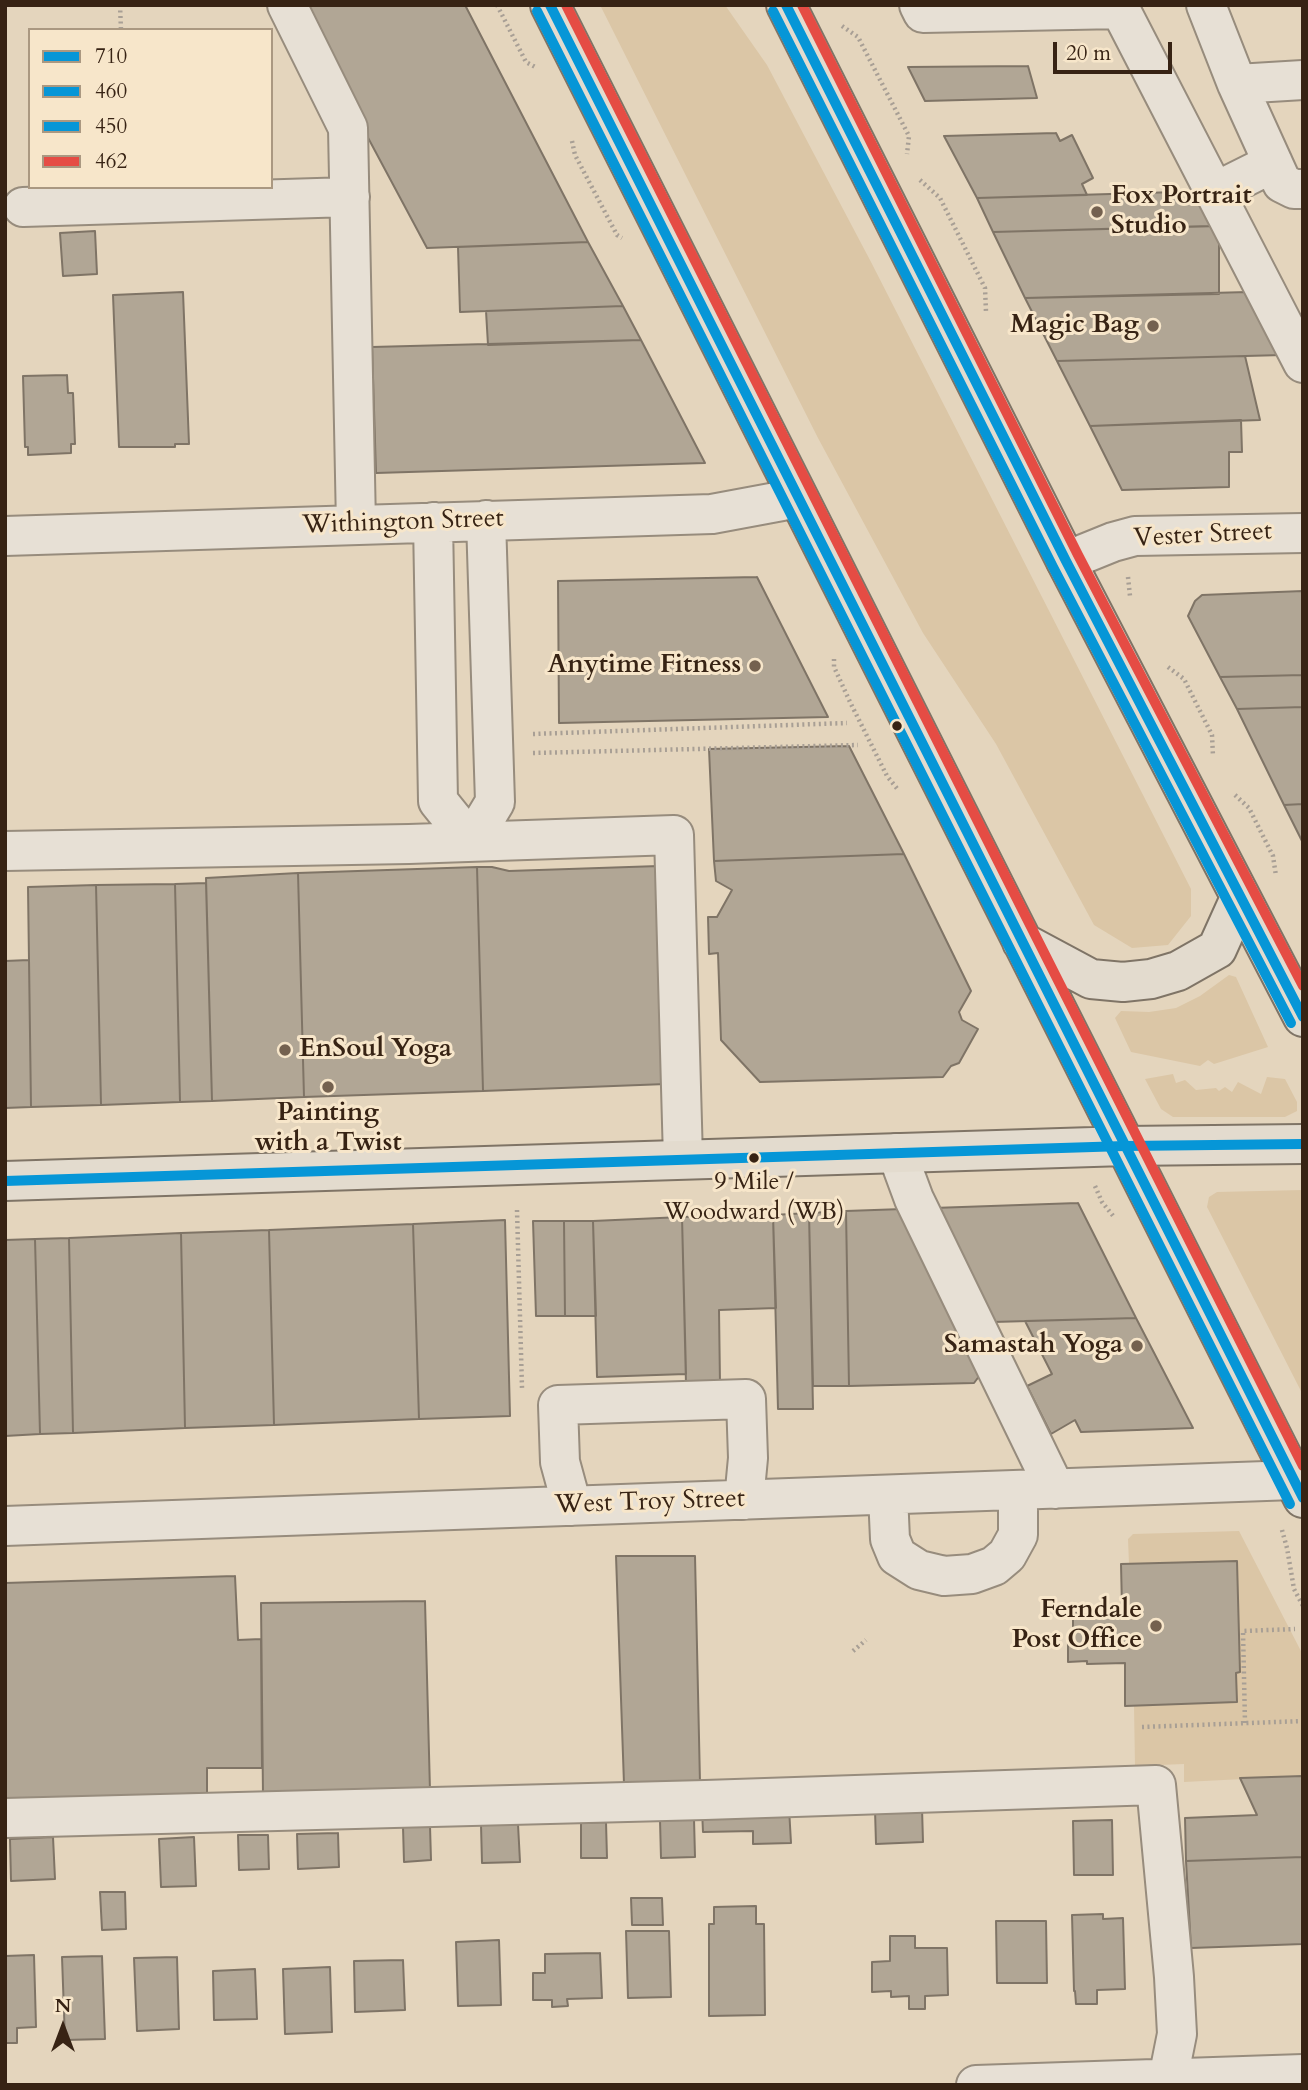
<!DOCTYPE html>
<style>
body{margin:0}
#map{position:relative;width:1308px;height:2090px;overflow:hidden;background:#e4d5bd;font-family:Cardo,serif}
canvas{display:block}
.frame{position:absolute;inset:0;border:7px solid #372314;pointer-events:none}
.legend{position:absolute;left:28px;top:28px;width:245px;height:161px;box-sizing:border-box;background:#f7e6ca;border:2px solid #aa9881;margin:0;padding:9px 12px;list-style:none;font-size:21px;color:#372314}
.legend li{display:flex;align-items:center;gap:14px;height:35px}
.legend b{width:35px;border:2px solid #aa9881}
.north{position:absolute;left:28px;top:1992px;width:70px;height:70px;-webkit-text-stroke:5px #f7e6ca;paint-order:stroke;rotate:0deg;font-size:19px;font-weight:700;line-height:28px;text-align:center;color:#372314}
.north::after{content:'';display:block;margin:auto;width:24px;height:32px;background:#372314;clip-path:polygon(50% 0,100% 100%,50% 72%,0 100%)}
.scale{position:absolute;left:1053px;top:42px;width:119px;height:32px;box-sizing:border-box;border:4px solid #372314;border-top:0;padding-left:9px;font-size:21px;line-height:24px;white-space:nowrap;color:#372314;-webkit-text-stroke:5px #f7e6ca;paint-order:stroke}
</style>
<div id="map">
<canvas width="1308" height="2090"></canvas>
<div class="frame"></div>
<ul class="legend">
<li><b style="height:9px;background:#0696d7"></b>710</li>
<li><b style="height:9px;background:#0696d7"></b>460</li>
<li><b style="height:9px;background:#0696d7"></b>450</li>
<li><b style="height:9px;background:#e54c44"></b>462</li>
</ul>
<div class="north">N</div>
<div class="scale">20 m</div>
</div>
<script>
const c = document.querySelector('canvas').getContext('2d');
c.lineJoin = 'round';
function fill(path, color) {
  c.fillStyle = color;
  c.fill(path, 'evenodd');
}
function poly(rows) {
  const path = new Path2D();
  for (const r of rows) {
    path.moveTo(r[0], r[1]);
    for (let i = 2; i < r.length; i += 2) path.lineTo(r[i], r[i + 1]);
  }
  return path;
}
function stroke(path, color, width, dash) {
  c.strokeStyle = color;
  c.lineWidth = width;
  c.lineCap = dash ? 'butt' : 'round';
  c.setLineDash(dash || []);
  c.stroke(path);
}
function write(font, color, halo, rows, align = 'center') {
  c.font = font + ' Cardo,serif';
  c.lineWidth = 6;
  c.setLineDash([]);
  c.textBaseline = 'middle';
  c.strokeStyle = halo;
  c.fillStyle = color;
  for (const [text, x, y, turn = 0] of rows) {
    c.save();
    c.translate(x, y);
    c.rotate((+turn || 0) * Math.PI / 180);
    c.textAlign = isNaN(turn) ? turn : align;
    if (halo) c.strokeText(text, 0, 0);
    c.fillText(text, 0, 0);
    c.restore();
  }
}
fill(poly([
 [600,5,725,5,767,65,871,262,1191,889,1191,916,1168,945,1132,948,1094,925,996,744,923,633,818,438],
 [1229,975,1236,977,1268,1047,1214,1064,1208,1060,1200,1066,1131,1052,1115,1018,1121,1011,1149,1012,1176,1008,1200,996],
 [1173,1074,1176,1083,1185,1080,1196,1090,1216,1088,1219,1091,1225,1087,1232,1092,1238,1082,1261,1094,1267,1077,1285,1079,1297,1102,1297,1111,1285,1117,1173,1117,1161,1109,1145,1079],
 [1303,1190,1303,1395,1207,1207,1209,1197,1217,1192],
 [1239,1531,1303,1655,1303,1776,1184,1782,1184,1764,1135,1766,1134,1706,1237,1702,1236,1673,1240,1672,1237,1562,1129,1564,1128,1539,1133,1534]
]), '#dbc6a6');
const building = poly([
 [297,5,465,5,588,242,427,248,297,5],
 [1028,66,1037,98,925,101,908,67,1028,66],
 [1056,133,1060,141,1072,135,1093,178,1082,184,1087,195,977,198,944,136,1056,133],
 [1210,191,1210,226,993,232,977,198,1210,191],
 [1219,226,1219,294,1025,298,993,232,1219,226],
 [95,231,97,274,63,276,60,233,95,231],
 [588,242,623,306,460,312,458,247,588,242],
 [183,292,189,444,175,444,175,447,119,447,113,295,183,292],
 [1248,292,1283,355,1057,361,1025,298,1248,292],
 [623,306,641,340,488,345,486,311,623,306],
 [641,340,705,463,376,473,372,347,641,340],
 [1245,356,1260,420,1090,426,1057,361,1245,356],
 [67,375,68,393,73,393,75,444,71,444,71,453,28,455,28,447,25,447,23,376,67,375],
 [1241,420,1242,452,1229,452,1229,487,1122,490,1090,426,1241,420],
 [757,577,828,717,559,723,558,581,757,577],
 [1303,591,1303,675,1220,677,1188,616,1195,601,1202,595,1303,591],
 [1303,675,1303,707,1237,709,1220,677,1303,675],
 [1303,707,1303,804,1284,805,1237,709,1303,707],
 [849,746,904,854,714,861,709,749,849,746],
 [1303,804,1303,843,1284,805,1303,804],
 [904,854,971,991,959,1012,962,1020,978,1029,959,1063,951,1066,943,1077,760,1082,721,1040,718,953,709,954,708,917,717,917,732,890,716,881,714,861,904,854],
 [659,866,666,1084,483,1091,477,867,492,867,509,871,659,866],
 [477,867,483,1091,304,1097,298,873,477,867],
 [298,873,304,1097,212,1101,206,878,298,873],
 [206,883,212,1101,180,1102,175,884,206,883],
 [175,884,180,1102,101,1105,96,885,175,884],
 [96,885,101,1105,31,1107,28,887,96,885],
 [29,960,31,1107,5,1108,5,961,29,960],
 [1078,1203,1136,1318,993,1322,933,1208,1078,1203],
 [903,1209,983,1371,974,1383,849,1386,846,1211,903,1209],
 [846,1211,849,1386,813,1386,809,1213,846,1211],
 [809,1213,813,1409,778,1409,773,1215,809,1213],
 [773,1215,776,1308,719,1310,720,1384,686,1384,682,1217,773,1215],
 [682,1217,686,1374,597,1377,593,1221,682,1217],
 [505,1220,510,1416,419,1419,413,1224,505,1220],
 [533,1221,564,1221,565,1316,536,1316,533,1221],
 [564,1221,593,1221,596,1316,565,1316,564,1221],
 [413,1224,419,1419,274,1425,269,1230,413,1224],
 [269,1230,274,1425,185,1428,181,1233,269,1230],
 [181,1233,185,1428,73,1433,69,1238,181,1233],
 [69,1238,73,1433,40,1434,35,1239,69,1238],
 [35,1239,40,1434,5,1436,5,1240,35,1239],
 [1136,1318,1193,1428,1081,1432,1075,1420,1051,1434,1027,1386,1052,1374,1025,1321,1136,1318],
 [616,1556,695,1556,700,1783,624,1784,616,1556],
 [1237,1561,1240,1672,1236,1673,1237,1702,1125,1706,1125,1663,1087,1664,1087,1661,1068,1662,1068,1638,1073,1638,1073,1613,1085,1613,1086,1608,1122,1608,1121,1564,1237,1561],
 [235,1576,238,1640,261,1639,262,1768,207,1768,207,1793,5,1802,5,1583,235,1576],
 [425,1601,430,1791,263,1796,261,1603,425,1601],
 [1303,1776,1303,1857,1186,1861,1185,1818,1257,1815,1240,1778,1303,1776],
 [789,1808,791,1843,753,1844,753,1831,703,1832,702,1810,789,1808],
 [922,1808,923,1842,876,1844,875,1810,922,1808],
 [694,1819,695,1857,661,1858,660,1820,694,1819],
 [1112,1820,1113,1875,1074,1875,1073,1821,1112,1820],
 [606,1822,607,1858,581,1858,581,1823,606,1822],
 [518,1824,520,1862,482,1863,481,1825,518,1824],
 [430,1826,431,1860,404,1862,403,1827,430,1826],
 [338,1833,339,1867,298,1869,297,1834,338,1833],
 [238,1835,268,1835,269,1869,239,1870,238,1835],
 [53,1837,55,1879,11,1881,10,1839,53,1837],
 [194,1837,196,1886,161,1887,159,1839,194,1837],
 [1303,1857,1303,1944,1191,1948,1186,1861,1303,1857],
 [100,1892,125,1892,126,1929,102,1930,100,1892],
 [631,1898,662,1898,663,1925,632,1925,631,1898],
 [756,1906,756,1924,764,1924,765,2015,709,2016,709,1924,714,1924,714,1907,756,1906],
 [1103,1914,1103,1919,1123,1918,1125,1989,1097,1990,1097,2004,1076,2004,1075,1991,1074,1991,1072,1915,1103,1914],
 [996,1921,1046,1921,1047,1983,997,1983,996,1921],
 [626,1931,669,1931,671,1997,628,1998,626,1931],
 [890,1936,915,1936,915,1948,947,1948,948,1995,925,1996,925,2009,909,2009,909,1996,891,1997,891,1991,872,1992,872,1962,890,1961,890,1936],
 [499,1940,501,2005,458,2006,456,1942,499,1940],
 [600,1953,602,1998,567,1999,568,2006,552,2007,552,2000,533,2000,533,1973,545,1973,545,1954,600,1953],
 [34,1955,36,2027,17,2028,17,2043,5,2043,5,1956,34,1955],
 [102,1956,105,2039,65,2040,62,1957,102,1956],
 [177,1957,179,2029,137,2031,134,1958,177,1957],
 [403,1960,405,2010,355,2012,354,1961,403,1960],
 [330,1967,332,2032,285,2034,283,1969,330,1967],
 [255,1969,257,2019,214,2020,213,1971,255,1969]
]);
fill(building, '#b1a695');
stroke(building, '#7f7466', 2);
const minor = poly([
 [287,5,348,128,356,525],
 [919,5,923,13,1121,9],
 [1118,5,1303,363],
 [1206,5,1237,84,1282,183,1294,189,1303,189],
 [1237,84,1303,80],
 [1215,192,1273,163],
 [23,207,350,197],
 [433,522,438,801,471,842,495,802,486,520],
 [5,536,712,514,798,498],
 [1066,561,1113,542,1135,536,1303,533],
 [5,851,409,844,674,835,683,1159],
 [897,1153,914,1199,1055,1489],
 [888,1495,890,1539,897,1556,919,1570,944,1576,972,1574,994,1566,1007,1555,1018,1535,1018,1491],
 [572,1506,560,1462,558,1405,746,1399,748,1458,744,1500],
 [5,1526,1294,1480],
 [5,1818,705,1800,1156,1785,1174,1977,1177,2034,1168,2079],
 [976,2085,1303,2074]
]);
const major = poly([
 [550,5,1303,1498],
 [786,5,1066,561,1303,1017],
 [1022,942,1091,979,1123,982,1151,979,1178,971,1217,949,1240,898],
 [5,1181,1125,1146,1303,1144]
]);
stroke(minor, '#978c7d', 42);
stroke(major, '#7f7466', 42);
stroke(poly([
 [120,5,121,30],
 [497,5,526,62,537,68],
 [842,26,858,37,909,136,907,154],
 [572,141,575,155,617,235,622,238],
 [920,180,940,198,985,288,986,312],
 [1128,577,1130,596],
 [834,659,834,667,850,702,887,776,899,791],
 [1168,667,1184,679,1212,735,1213,756],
 [533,734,847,723],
 [533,753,858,745],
 [1235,795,1249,808,1273,856,1276,876],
 [1095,1186,1102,1202,1114,1217],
 [517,1210,522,1388],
 [1282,1530,1287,1548,1294,1589,1303,1606],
 [853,1651,866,1640],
 [1245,1723,1243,1631,1295,1629],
 [1142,1727,1303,1721]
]), '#a89f95', 4.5, [2, 3.5]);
stroke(minor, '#e7e0d5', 38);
stroke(major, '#e3dbce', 38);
stroke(poly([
 [5,1181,1125,1146,1303,1144]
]), '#0696d7', 10);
stroke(poly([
 [550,5,1303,1498],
 [786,5,1066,561,1303,1017]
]), '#0696d7', 10);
stroke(poly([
 [537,11,1290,1504],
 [773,11,1053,567,1291,1023]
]), '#0696d7', 10);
stroke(poly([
 [566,5,1303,1466],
 [802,5,1078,555,1303,986]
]), '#e54c44', 10);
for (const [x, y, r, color] of [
 [1097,212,7,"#74614f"],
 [1153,326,7,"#74614f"],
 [755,666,7,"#74614f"],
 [897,726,6,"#372314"],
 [285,1050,7,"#74614f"],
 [328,1087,7,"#74614f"],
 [754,1158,6,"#372314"],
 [1137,1346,7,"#74614f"],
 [1156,1626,7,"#74614f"]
]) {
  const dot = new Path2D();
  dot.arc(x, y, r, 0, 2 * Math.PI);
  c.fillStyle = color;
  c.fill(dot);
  stroke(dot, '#f7e6ca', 2.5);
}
write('24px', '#372314', '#f7e6ca', [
 ["9 Mile /",754,1183],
 ["Woodward (WB)",754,1213]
]);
write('bold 26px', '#372314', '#f7e6ca', [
 ["Fox Portrait",1111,197,"left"],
 ["Studio",1111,227,"left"],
 ["Magic Bag",1139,326],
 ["Anytime Fitness",741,666],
 ["EnSoul Yoga",299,1050,"left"],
 ["Painting",328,1114,"center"],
 ["with a Twist",328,1144,"center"],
 ["Samastah Yoga",1123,1346],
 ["Ferndale",1142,1611],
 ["Post Office",1142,1641]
], 'right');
write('26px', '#372314', '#f7e6ca', [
 ["Withington Street",403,523,-2],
 ["Vester Street",1203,536,-3],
 ["West Troy Street",650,1503,-2]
]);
</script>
